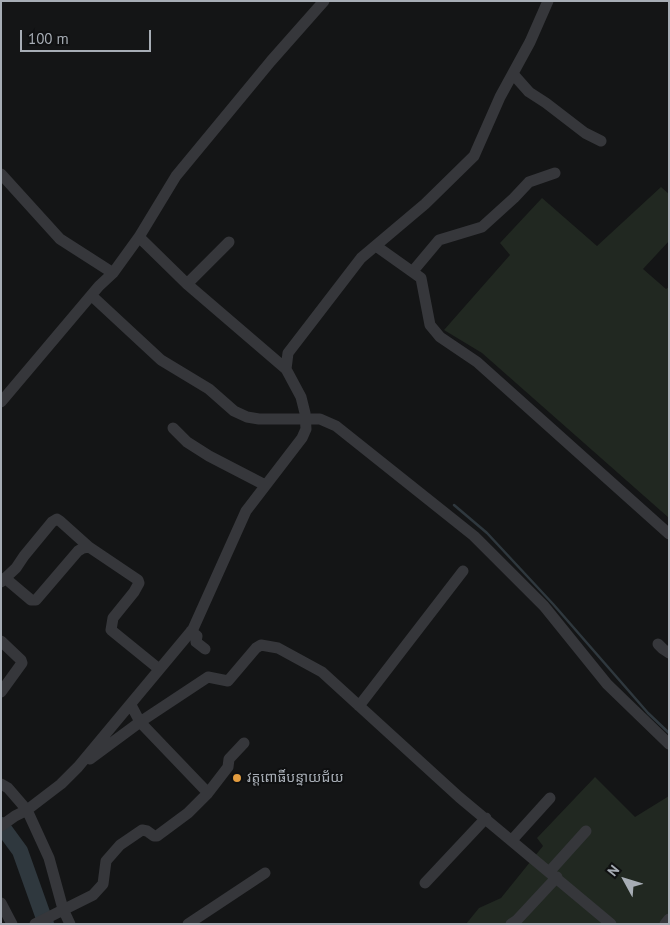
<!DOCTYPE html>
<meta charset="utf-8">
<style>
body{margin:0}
#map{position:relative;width:670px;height:925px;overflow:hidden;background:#141516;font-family:"PT Sans",sans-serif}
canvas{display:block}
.frame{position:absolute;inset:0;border:2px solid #a7adb5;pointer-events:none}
.north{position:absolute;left:600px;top:855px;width:50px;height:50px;-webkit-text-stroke:4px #0f1011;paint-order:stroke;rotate:309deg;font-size:14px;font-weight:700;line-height:20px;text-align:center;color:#a7adb5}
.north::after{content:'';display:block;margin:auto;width:18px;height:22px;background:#a7adb5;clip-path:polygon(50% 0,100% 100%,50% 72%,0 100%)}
.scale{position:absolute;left:20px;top:30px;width:131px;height:22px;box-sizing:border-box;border:2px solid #a7adb5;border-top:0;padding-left:6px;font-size:15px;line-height:18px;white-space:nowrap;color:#a7adb5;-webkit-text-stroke:4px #0f1011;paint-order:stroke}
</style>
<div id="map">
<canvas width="670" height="925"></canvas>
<div class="frame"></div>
<div class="north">N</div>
<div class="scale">100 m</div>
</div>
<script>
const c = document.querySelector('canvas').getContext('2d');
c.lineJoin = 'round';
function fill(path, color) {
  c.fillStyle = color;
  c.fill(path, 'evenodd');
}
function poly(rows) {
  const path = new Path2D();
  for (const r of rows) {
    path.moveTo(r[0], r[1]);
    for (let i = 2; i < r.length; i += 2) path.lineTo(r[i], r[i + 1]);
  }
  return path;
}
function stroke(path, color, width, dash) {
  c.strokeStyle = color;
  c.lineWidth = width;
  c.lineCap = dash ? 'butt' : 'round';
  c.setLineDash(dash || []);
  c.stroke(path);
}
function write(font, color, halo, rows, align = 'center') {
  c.font = font + ' "PT Sans","Noto Sans Khmer",sans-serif';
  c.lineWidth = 4;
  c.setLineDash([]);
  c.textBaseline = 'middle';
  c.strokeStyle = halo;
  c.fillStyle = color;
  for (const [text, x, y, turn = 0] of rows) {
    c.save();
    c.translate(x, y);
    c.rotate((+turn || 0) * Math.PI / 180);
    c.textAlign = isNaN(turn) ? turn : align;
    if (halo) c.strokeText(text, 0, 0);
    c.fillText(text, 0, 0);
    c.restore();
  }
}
fill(poly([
 [661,187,669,194,669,241,643,269,666,289,669,287,669,518,482,353,444,330,510,255,500,243,542,198,597,246],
 [595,777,635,817,669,796,669,924,466,924,479,908,501,898,543,846,537,838]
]), '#212821');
stroke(poly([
 [454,505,487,533,553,604,648,713,669,733]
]), '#2f383e', 2.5);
stroke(poly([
 [1,825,20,851,46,924]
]), '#2f383e', 16);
stroke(poly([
 [513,74,529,92,546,103,585,133,601,141],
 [1,174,60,239,113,273],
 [139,237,187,284,286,369],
 [376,246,421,278,430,325,440,337,477,362,669,534],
 [413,271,439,240,482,227,514,198,529,182,555,173],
 [187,284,229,242],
 [92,296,161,360,209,389,234,411,247,417,259,419,320,419,336,426,474,536,544,606,607,684,669,744],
 [1,402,99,286,113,273,139,237,176,176,271,61,324,1],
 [173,428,187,442,209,456,265,485],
 [5,578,31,600,36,600,78,551,83,548,89,547],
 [1,582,16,568,24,556,52,522,57,519,60,521,89,547,138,580,139,583,134,592,113,618,111,630,159,669],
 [191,631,197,636,196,642,205,649],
 [1,641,21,660,22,663,1,692],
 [658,644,663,649,669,653],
 [131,705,140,722,208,793],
 [359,706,463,571],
 [90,759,140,722,208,677,228,681,256,648,261,645,278,648,322,672,459,797,611,924],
 [1,784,8,788,27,810,49,858,63,909,70,924],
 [1,826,15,816,27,810,61,784,78,767,193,629,246,511,302,438,306,429,305,413,301,397,286,369,288,353,361,258,425,204,474,156,500,97,530,42,548,1],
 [512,840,550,798],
 [550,871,586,831],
 [425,883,486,818],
 [1,903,12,924],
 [35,924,93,895,103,884,106,861,120,845,142,830,147,831,154,836,157,836,188,813,208,793,228,767,229,759,244,743],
 [188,924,265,873],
 [511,924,517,920,557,877],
 [665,924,669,919]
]), '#36373b', 11);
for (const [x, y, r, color] of [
 [237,778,5,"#e39c3f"]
]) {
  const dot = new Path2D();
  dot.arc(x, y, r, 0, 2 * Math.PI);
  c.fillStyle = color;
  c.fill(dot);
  stroke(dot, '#0f1011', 2);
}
write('14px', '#a7adb5', '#0f1011', [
 ["វត្តពោធិ៍បន្ទាយជ័យ",247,778]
], 'left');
</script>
